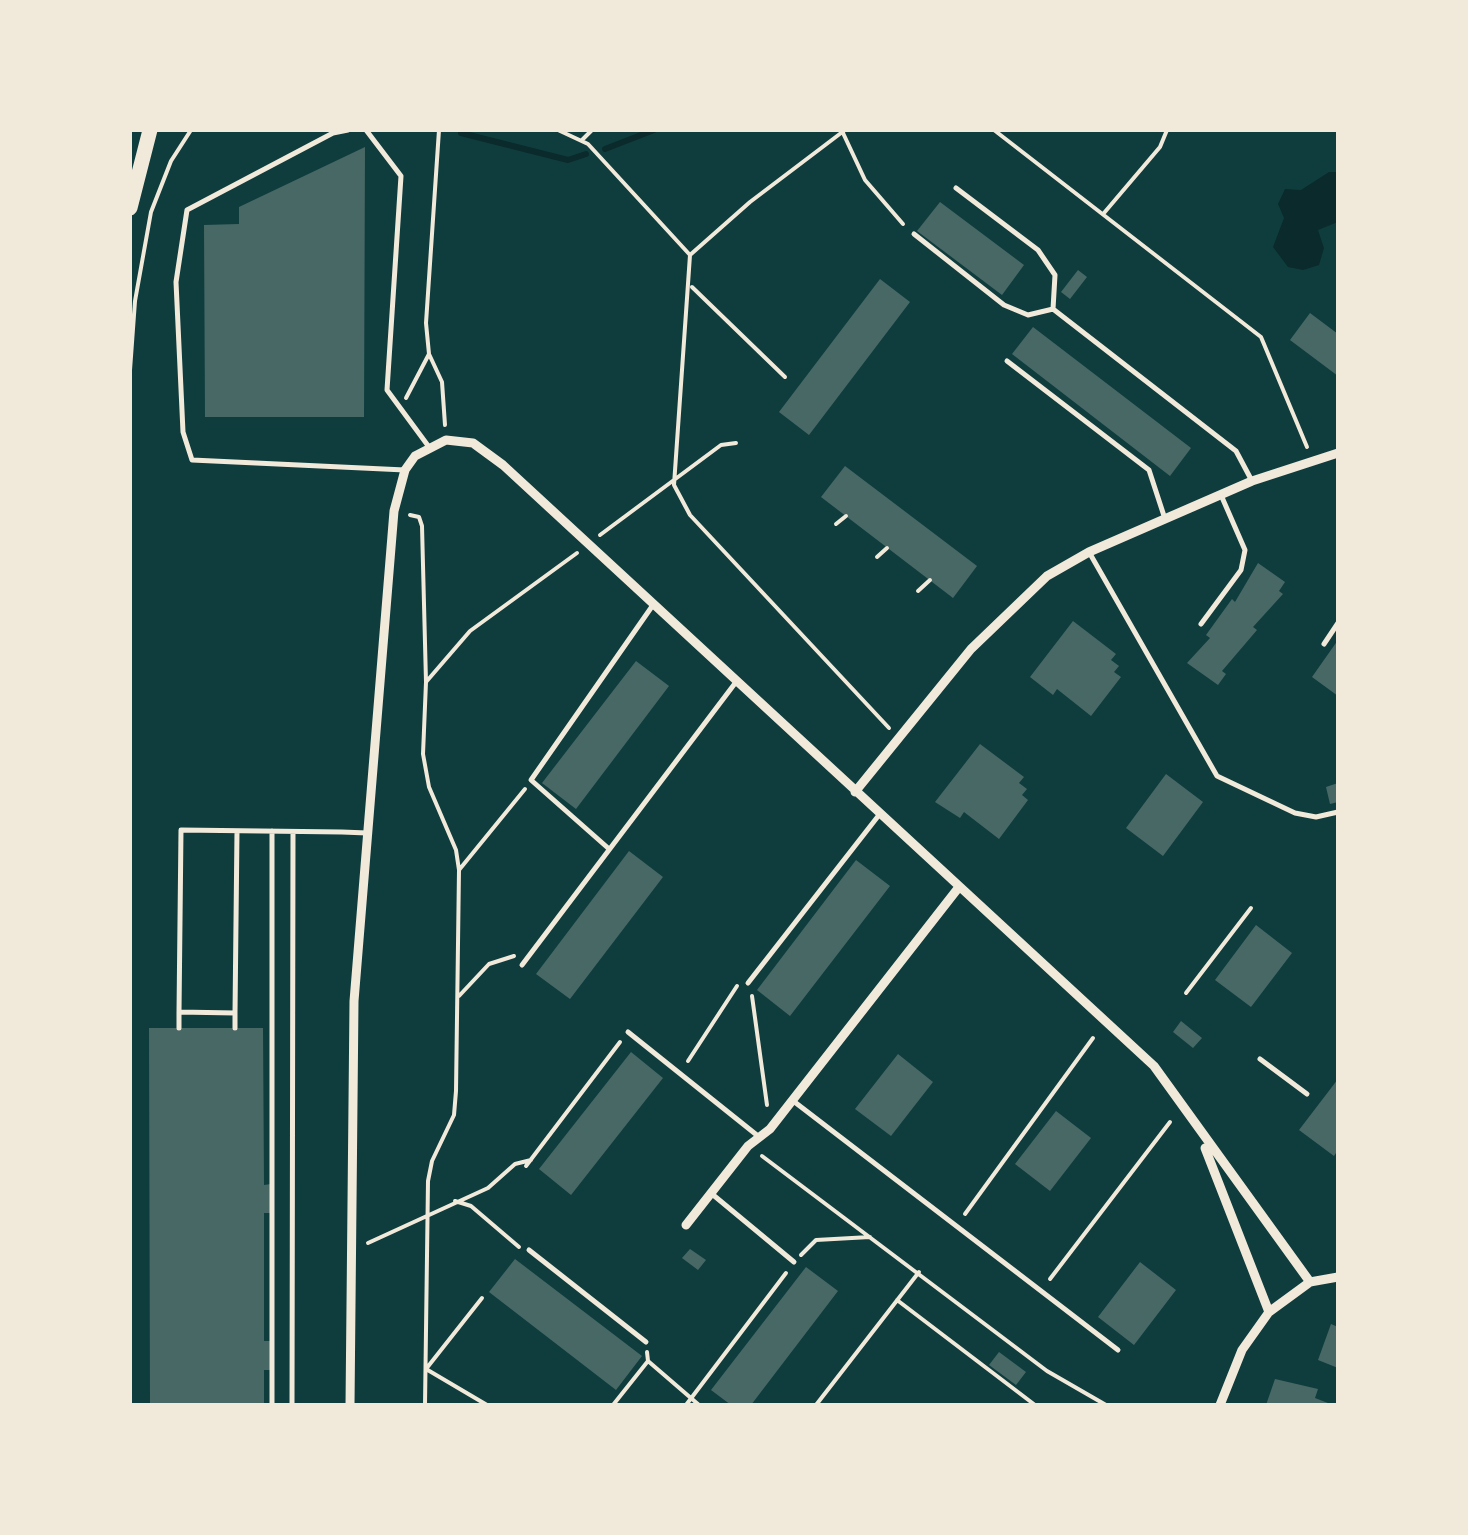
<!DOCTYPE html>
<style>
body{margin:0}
#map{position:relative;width:1468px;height:1535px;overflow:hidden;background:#0f3d3e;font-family:Manrope,sans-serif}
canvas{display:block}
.frame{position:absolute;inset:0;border:132px solid #f1e9da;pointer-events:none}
</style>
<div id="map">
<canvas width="1468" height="1535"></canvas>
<div class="frame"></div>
</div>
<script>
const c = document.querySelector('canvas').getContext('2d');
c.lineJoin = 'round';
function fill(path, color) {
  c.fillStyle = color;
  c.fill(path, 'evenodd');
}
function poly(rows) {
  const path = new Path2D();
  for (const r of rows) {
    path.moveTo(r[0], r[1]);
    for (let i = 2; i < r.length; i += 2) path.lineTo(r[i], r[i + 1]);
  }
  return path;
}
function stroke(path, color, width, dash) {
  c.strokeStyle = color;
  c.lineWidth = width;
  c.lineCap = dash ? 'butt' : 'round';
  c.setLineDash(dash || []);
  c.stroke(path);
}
fill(poly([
 [1329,172,1338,172,1338,222,1318,230,1324,248,1319,265,1303,270,1288,267,1273,247,1284,218,1278,204,1285,189,1301,190]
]), '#0a2a2b');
stroke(poly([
 [461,133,568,160,586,154],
 [605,149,654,130]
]), '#0a2a2b', 6);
fill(poly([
 [365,147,364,417,205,417,204,225,239,224,239,207],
 [940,202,1024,265,1002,295,917,231],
 [1078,270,1087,277,1070,299,1061,292],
 [880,279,910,302,809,435,779,412],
 [1310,313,1338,334,1338,376,1290,340],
 [1033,327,1191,448,1170,476,1012,354],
 [845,466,977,566,953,598,821,497],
 [1258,563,1285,582,1279,591,1283,594,1253,627,1257,630,1222,671,1226,674,1218,685,1187,663,1210,638,1206,635,1232,599,1235,602],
 [1073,621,1116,654,1111,660,1119,666,1114,672,1121,677,1091,716,1057,689,1053,695,1030,677],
 [1338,640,1338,696,1312,677],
 [636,661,669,686,576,809,542,783],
 [980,744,1024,777,1019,783,1027,789,1022,795,1028,800,999,839,964,812,960,818,935,802],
 [1166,774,1203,802,1163,856,1126,828],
 [1338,783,1338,802,1330,804,1326,787],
 [629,851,663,877,570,999,536,974],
 [856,860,890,886,790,1016,757,990],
 [1256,925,1292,953,1251,1007,1215,980],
 [1181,1021,1202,1038,1193,1048,1173,1032],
 [149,1028,263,1028,264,1185,271,1184,271,1213,264,1213,264,1341,271,1341,271,1370,264,1370,264,1405,150,1405],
 [631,1052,663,1078,571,1195,539,1169],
 [898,1054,933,1082,891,1136,855,1109],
 [1338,1079,1338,1150,1334,1156,1299,1130],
 [1056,1111,1091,1138,1050,1191,1015,1164],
 [690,1249,706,1260,698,1270,682,1258],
 [515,1259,642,1356,616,1390,489,1292],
 [1140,1262,1176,1290,1134,1345,1098,1317],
 [806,1267,838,1291,751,1405,731,1405,711,1390],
 [1331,1324,1338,1327,1338,1368,1318,1360],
 [999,1352,1026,1372,1016,1385,989,1365],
 [1275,1379,1318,1389,1315,1398,1333,1405,1266,1405]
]), '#486865');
stroke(poly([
 [439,130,426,323,429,354,442,382,445,425],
 [558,130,588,144,690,255,674,485,690,515,889,728],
 [994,130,1261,337,1307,447],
 [843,133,865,180,903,224],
 [582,140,592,130],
 [1104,213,1160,147,1167,130],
 [690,255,750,202,845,130],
 [692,287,785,377],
 [130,370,135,301,151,212,171,161,191,130],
 [406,398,429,354],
 [410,515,419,517,422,526,426,682],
 [836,524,846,516],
 [600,535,721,445,736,443],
 [877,557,887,548],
 [918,591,930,580],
 [459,870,525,789],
 [1186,993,1251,908],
 [459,996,489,964,514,956],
 [752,996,767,1105],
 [688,1061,737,986],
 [762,1156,1047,1371,1106,1405],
 [526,1166,620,1042],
 [455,1201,471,1206,519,1247],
 [965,1214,1093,1038],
 [368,1243,488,1188,515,1164,531,1160],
 [801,1255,816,1240,870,1237],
 [1050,1279,1170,1122],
 [482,1298,426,1369,487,1405],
 [897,1300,1035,1405],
 [648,1361,699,1405],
 [425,1405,428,1181,432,1161,454,1115,456,1091,459,870,456,850,429,787,423,754,426,682,470,631,577,553],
 [613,1405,648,1361,647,1352],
 [686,1405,786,1273],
 [816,1405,919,1272]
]), '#f1e9da', 4);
stroke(poly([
 [348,130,333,133,187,210,176,282,183,432,192,460,405,470],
 [366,130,401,176,387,390,429,447],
 [956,188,1038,250,1055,275,1053,309,1236,451,1252,481],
 [914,234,1004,305,1028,315,1053,309],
 [1007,361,1149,470,1165,519],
 [1089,552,1217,776,1295,813,1316,817,1338,812],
 [1201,624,1241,570,1245,550,1221,495],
 [1324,644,1338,623],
 [237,831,235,1013,179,1012,181,830,342,832,367,833],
 [608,848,531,780,653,605],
 [522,965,736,682],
 [748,983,879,815],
 [235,1013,235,1028],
 [179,1028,179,1012],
 [628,1032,758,1136],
 [1260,1059,1307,1094],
 [792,1100,1118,1350],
 [712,1194,794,1262],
 [529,1250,646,1342],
 [272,1405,272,831],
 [292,1405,293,832]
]), '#f1e9da', 5);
stroke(poly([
 [855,792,971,649,1047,576,1089,552,1252,481,1338,453],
 [1205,1148,1269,1312],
 [686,1225,748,1146,770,1129,959,887],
 [350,1405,354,1001,394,511,405,470,415,456,446,440,473,443,503,465,1154,1066,1310,1282],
 [1220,1405,1242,1350,1269,1312,1310,1282,1338,1277]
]), '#f1e9da', 9);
stroke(poly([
 [130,208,150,130]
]), '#f1e9da', 15);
</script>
